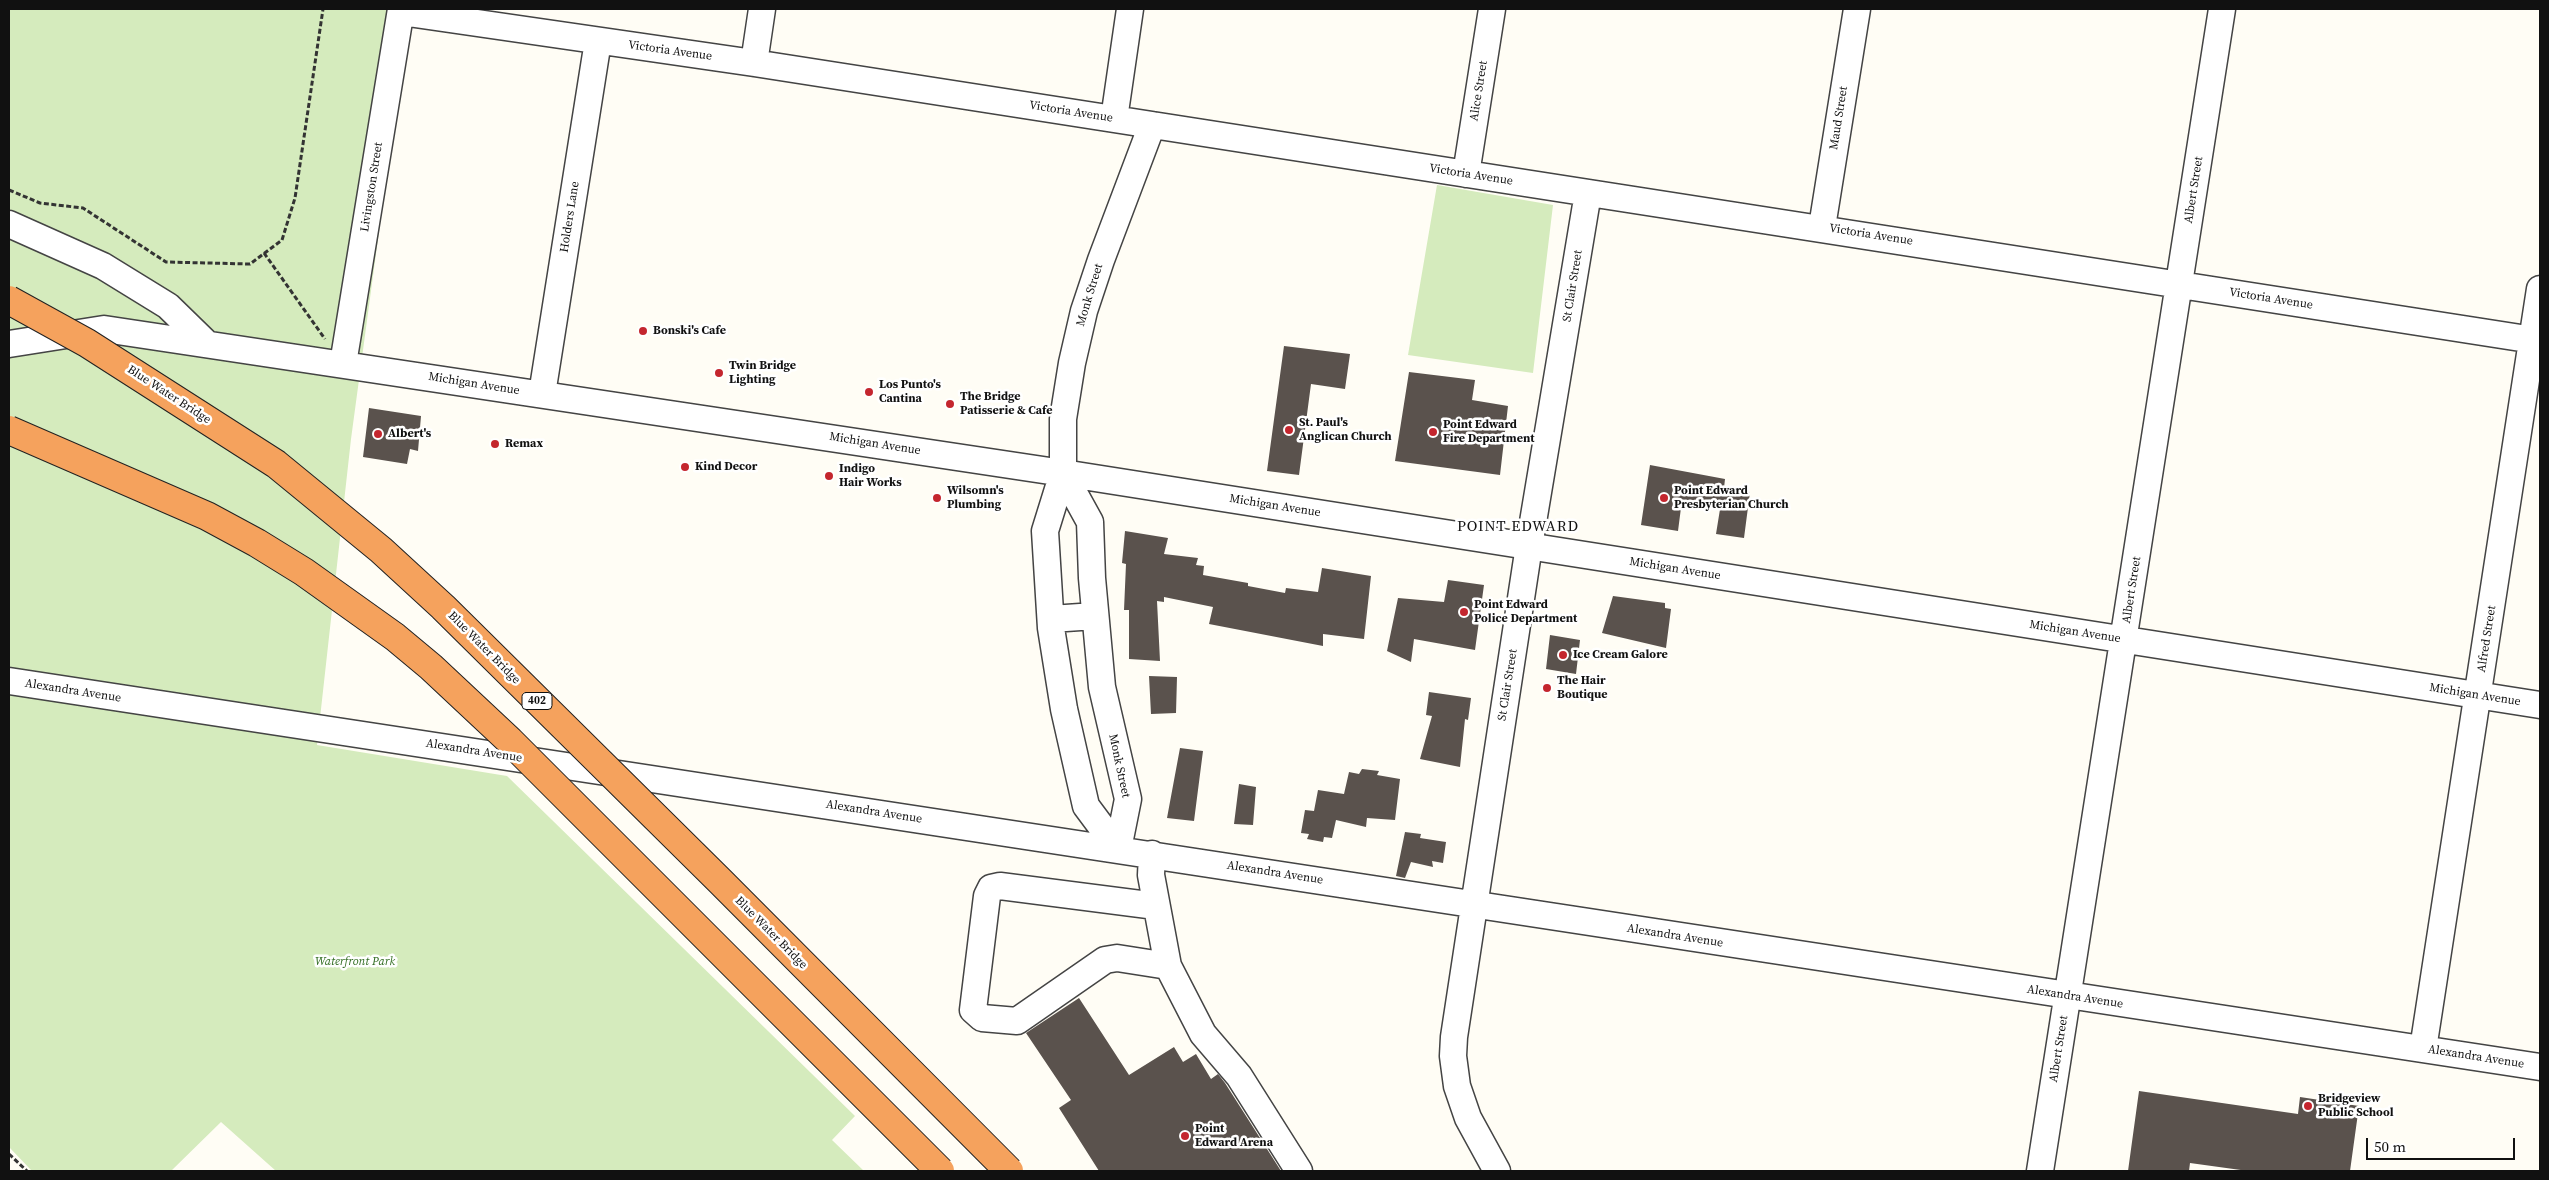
<!DOCTYPE html>
<style>
body{margin:0}
#map{position:relative;width:2549px;height:1180px;overflow:hidden;background:#fffdf5;font-family:"Source Serif 4",serif}
canvas{display:block}
.frame{position:absolute;inset:0;border:10px solid #111;pointer-events:none}
.scale{position:absolute;left:2366px;top:1138px;width:149px;height:22px;box-sizing:border-box;border:2px solid #111;border-top:0;padding-left:6px;font-size:15px;line-height:18px;white-space:nowrap;color:#111;-webkit-text-stroke:4px #fff;paint-order:stroke}
</style>
<div id="map">
<canvas width="2549" height="1180"></canvas>
<div class="frame"></div>
<div class="scale">50 m</div>
</div>
<script>
const c = document.querySelector('canvas').getContext('2d');
c.lineJoin = 'round';
function fill(path, color) {
  c.fillStyle = color;
  c.fill(path, 'evenodd');
}
function poly(rows) {
  const path = new Path2D();
  for (const r of rows) {
    path.moveTo(r[0], r[1]);
    for (let i = 2; i < r.length; i += 2) path.lineTo(r[i], r[i + 1]);
  }
  return path;
}
function stroke(path, color, width, dash) {
  c.strokeStyle = color;
  c.lineWidth = width;
  c.lineCap = dash ? 'butt' : 'round';
  c.setLineDash(dash || []);
  c.stroke(path);
}
function write(font, color, halo, rows, align = 'center') {
  c.font = font + ' "Source Serif 4",serif';
  c.lineWidth = 5;
  c.setLineDash([]);
  c.textBaseline = 'middle';
  c.strokeStyle = halo;
  c.fillStyle = color;
  for (const [text, x, y, turn = 0] of rows) {
    c.save();
    c.translate(x, y);
    c.rotate((+turn || 0) * Math.PI / 180);
    c.textAlign = isNaN(turn) ? turn : align;
    if (halo) c.strokeText(text, 0, 0);
    c.fillText(text, 0, 0);
    c.restore();
  }
}
fill(poly([
 [9,9,409,9,351,439,317,745,507,776,855,1116,832,1140,864,1171,276,1171,221,1122,171,1171,32,1171,9,1147],
 [1437,185,1553,205,1533,373,1408,355]
]), '#d5ebbd');
fill(poly([
 [1284,346,1350,354,1345,389,1311,384,1299,475,1267,471],
 [1409,372,1475,380,1472,400,1508,406,1500,475,1395,461],
 [369,408,421,416,418,451,410,449,407,464,363,457],
 [1650,465,1725,479,1724,488,1750,492,1744,538,1716,534,1721,503,1682,500,1678,531,1641,525],
 [1125,531,1168,538,1164,554,1198,558,1196,565,1204,566,1203,575,1248,583,1248,586,1285,593,1286,588,1318,592,1322,568,1371,576,1364,639,1323,634,1323,646,1209,624,1213,607,1164,597,1164,602,1157,601,1160,661,1129,659,1129,610,1124,610,1126,564,1122,563],
 [1448,580,1484,585,1475,650,1414,639,1411,662,1387,651,1398,598,1444,602],
 [1613,596,1665,603,1665,608,1671,609,1666,648,1602,633],
 [1550,635,1580,640,1576,674,1546,669],
 [1149,676,1177,677,1176,713,1151,714],
 [1429,692,1471,698,1468,720,1465,719,1460,767,1420,759,1432,716,1426,715],
 [1180,748,1203,751,1194,821,1167,818],
 [1362,769,1379,771,1377,775,1400,779,1395,820,1367,818,1366,827,1336,820,1332,838,1324,837,1323,842,1307,839,1309,834,1301,833,1305,810,1314,811,1318,790,1344,794,1349,772,1359,774],
 [1239,784,1256,787,1253,825,1234,824],
 [1405,832,1421,834,1420,838,1446,842,1443,863,1432,861,1433,867,1411,862,1405,878,1396,876],
 [1079,998,1129,1075,1174,1047,1183,1062,1196,1054,1211,1079,1218,1074,1225,1083,1281,1171,1099,1171,1059,1108,1071,1100,1026,1033],
 [2139,1091,2298,1114,2300,1097,2359,1106,2350,1171,2248,1171,2190,1163,2189,1171,2128,1171]
]), '#5a524d');
const minor = poly([
 [401,12,754,63,2540,341],
 [754,63,762,9],
 [1114,119,1130,9],
 [1466,174,1492,9],
 [9,224,103,266,168,306,207,344],
 [1822,227,1857,9],
 [9,344,104,329,1063,473,2540,705],
 [343,364,401,9],
 [542,394,598,41],
 [1063,473,1090,522,1092,578,1102,687,1128,799,1118,849],
 [1051,619,1095,616],
 [9,681,2540,1067],
 [1118,849,1086,806,1064,709,1051,628,1045,531,1063,473,1063,419,1072,363,1084,311,1101,260,1152,125],
 [1152,854,1151,875,1168,966,1203,1034,1239,1076,1299,1171],
 [1156,906,1000,886,991,888,987,896,973,1010,982,1018,1017,1021,1105,960,1117,958,1168,966],
 [2423,1049,2540,289],
 [1497,1171,1468,1118,1457,1086,1453,1056,1454,1037,1529,546,1588,193],
 [2040,1171,2222,9]
]);
stroke(minor, '#444', 29);
stroke(poly([
 [9,190,40,203,83,208,166,262,250,264,282,240,295,198,323,9],
 [264,253,325,339],
 [9,1154,27,1171]
]), '#333', 3, [5, 2.5]);
stroke(minor, '#fff', 26);
const highwayBridge = poly([
 [9,300,87,343,276,464,381,550,443,607,720,881,1009,1171],
 [9,430,207,516,257,543,304,572,395,637,431,667,510,741,940,1171]
]);
stroke(highwayBridge, '#222', 30, []);
stroke(highwayBridge, '#f5a25d', 28);
for (const [x, y, r, color] of [
 [643,331,5,"#c4262e"],
 [719,373,5,"#c4262e"],
 [869,392,5,"#c4262e"],
 [950,404,5,"#c4262e"],
 [1289,430,5,"#c4262e"],
 [1433,432,5,"#c4262e"],
 [378,434,5,"#c4262e"],
 [495,444,5,"#c4262e"],
 [685,467,5,"#c4262e"],
 [829,476,5,"#c4262e"],
 [937,498,5,"#c4262e"],
 [1664,498,5,"#c4262e"],
 [1464,612,5,"#c4262e"],
 [1563,655,5,"#c4262e"],
 [1547,688,5,"#c4262e"],
 [2308,1106,5,"#c4262e"],
 [1185,1136,5,"#c4262e"]
]) {
  const dot = new Path2D();
  dot.arc(x, y, r, 0, 2 * Math.PI);
  c.fillStyle = color;
  c.fill(dot);
  stroke(dot, '#fff', 2);
}
for (const [x, y, w] of [
 [537,701,30]
]) {
  const box = new Path2D();
  box.roundRect(x - w / 2, y - 8.5, w, 17, 4);
  c.fillStyle = '#fff';
  c.fill(box);
  stroke(box, '#111', 1);
}
write('bold 11px', '#111', null, [
 ["402",537,701]
]);
write('12px', '#111', '#fff', [
 ["Victoria Avenue",670,51,8],
 ["Alice Street",1479,91,-81],
 ["Victoria Avenue",1071,112,9],
 ["Maud Street",1839,118,-81],
 ["Victoria Avenue",1471,175,9],
 ["Livingston Street",372,187,-81],
 ["Albert Street",2194,190,-81],
 ["Holders Lane",570,217,-81],
 ["Victoria Avenue",1871,235,9],
 ["St Clair Street",1573,286,-81],
 ["Monk Street",1090,295,-73],
 ["Victoria Avenue",2271,299,9],
 ["Michigan Avenue",474,384,9],
 ["Blue Water Bridge",169,395,33],
 ["Michigan Avenue",875,444,9],
 ["Michigan Avenue",1275,506,9],
 ["Michigan Avenue",1675,569,9],
 ["Albert Street",2132,590,-81],
 ["Michigan Avenue",2075,632,9],
 ["Alfred Street",2487,639,-81],
 ["Blue Water Bridge",484,648,45],
 ["St Clair Street",1508,685,-81],
 ["Alexandra Avenue",73,691,9],
 ["Michigan Avenue",2475,695,9],
 ["Alexandra Avenue",474,751,9],
 ["Monk Street",1119,766,78],
 ["Alexandra Avenue",874,812,9],
 ["Alexandra Avenue",1275,873,9],
 ["Blue Water Bridge",771,933,45],
 ["Alexandra Avenue",1675,936,9],
 ["Alexandra Avenue",2075,997,9],
 ["Albert Street",2059,1049,-81],
 ["Alexandra Avenue",2476,1057,9]
]);
write('bold 12px', '#111', '#fff', [
 ["Bonski's Cafe",653,331],
 ["Twin Bridge",729,366],
 ["Lighting",729,380],
 ["Los Punto's",879,385],
 ["Cantina",879,399],
 ["The Bridge",960,397],
 ["Patisserie & Cafe",960,411],
 ["St. Paul's",1299,423],
 ["Anglican Church",1299,437],
 ["Point Edward",1443,425],
 ["Fire Department",1443,439],
 ["Albert's",388,434],
 ["Remax",505,444],
 ["Kind Decor",695,467],
 ["Indigo",839,469],
 ["Hair Works",839,483],
 ["Wilsomn's",947,491],
 ["Plumbing",947,505],
 ["Point Edward",1674,491],
 ["Presbyterian Church",1674,505],
 ["Point Edward",1474,605],
 ["Police Department",1474,619],
 ["Ice Cream Galore",1573,655],
 ["The Hair",1557,681],
 ["Boutique",1557,695],
 ["Bridgeview",2318,1099],
 ["Public School",2318,1113],
 ["Point",1195,1129],
 ["Edward Arena",1195,1143]
], 'left');
write('italic 12px', '#2f6b1f', '#fff', [
 ["Waterfront Park",355,962]
]);
c.letterSpacing = '1px';
write('15px', '#111', '#fff', [
 ["POINT EDWARD",1518,527]
]);
c.letterSpacing = '0px';
</script>
